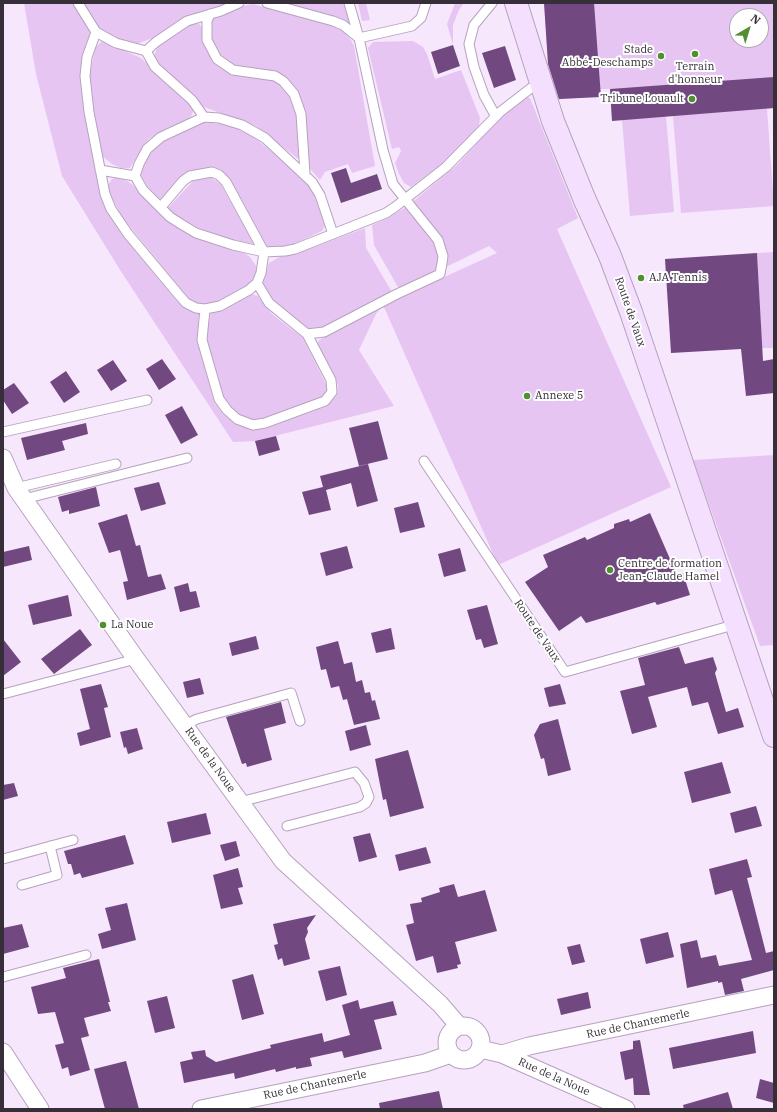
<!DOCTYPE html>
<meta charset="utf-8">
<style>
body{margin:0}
#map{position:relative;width:777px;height:1112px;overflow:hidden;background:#f7e7fd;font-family:"IBM Plex Serif",serif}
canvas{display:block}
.frame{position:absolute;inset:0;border:4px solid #362f39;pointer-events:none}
.north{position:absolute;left:729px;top:8px;width:40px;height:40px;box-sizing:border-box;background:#fff;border:1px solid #afacb0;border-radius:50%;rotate:38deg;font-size:11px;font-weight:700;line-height:16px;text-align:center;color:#362f39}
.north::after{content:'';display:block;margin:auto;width:14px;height:18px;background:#528f30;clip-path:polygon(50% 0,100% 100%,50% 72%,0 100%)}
</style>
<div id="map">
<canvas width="777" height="1112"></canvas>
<div class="frame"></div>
<div class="north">N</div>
</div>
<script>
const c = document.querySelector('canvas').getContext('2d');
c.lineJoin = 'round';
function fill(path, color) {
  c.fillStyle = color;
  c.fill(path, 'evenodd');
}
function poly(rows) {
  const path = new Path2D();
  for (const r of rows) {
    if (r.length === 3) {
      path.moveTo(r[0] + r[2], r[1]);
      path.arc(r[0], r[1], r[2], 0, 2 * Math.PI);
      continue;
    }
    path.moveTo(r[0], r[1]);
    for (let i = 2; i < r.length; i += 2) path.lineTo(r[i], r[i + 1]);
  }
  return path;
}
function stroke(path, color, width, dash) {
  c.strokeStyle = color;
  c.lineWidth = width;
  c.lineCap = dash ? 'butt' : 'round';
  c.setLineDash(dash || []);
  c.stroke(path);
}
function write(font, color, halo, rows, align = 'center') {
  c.font = font + ' "IBM Plex Serif",serif';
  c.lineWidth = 4;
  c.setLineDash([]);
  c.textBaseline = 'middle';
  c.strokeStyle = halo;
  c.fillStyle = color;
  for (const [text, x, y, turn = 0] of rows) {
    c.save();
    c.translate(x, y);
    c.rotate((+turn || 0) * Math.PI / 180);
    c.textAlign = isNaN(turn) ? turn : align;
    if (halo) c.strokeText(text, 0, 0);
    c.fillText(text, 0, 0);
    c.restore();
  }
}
fill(poly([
 [24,3,73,3,90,33,82,56,80,76,84,113,100,195,114,222,124,237,175,299,183,307,199,313,197,341,214,402,223,414,234,423,253,430,267,428,328,406,337,395,338,387,336,378,317,345,319,340,373,312,383,305,497,253,489,246,444,268,445,256,410,204,457,165,498,120,527,97,530,98,578,218,557,229,671,487,498,565,383,305,376,314,359,350,394,406,255,441,233,442,122,273,62,176,36,74],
 [84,3,231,3,183,18,155,37,137,44,117,40,102,31],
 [282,3,344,3,350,23,333,17],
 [358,3,366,3,370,20,362,21],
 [455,3,464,3,459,10,453,25,453,45,447,24],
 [544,3,774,3,774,108,767,109,774,206,681,213,673,116,666,116,674,212,630,216,622,120,612,120,610,89,600,89,591,97,551,100],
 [737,16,761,16,761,40,737,40],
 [253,4,332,25,344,32,351,40,354,46,375,166,352,173,348,164,325,172,320,180,311,170,308,164,305,113,292,84,276,72,235,66,220,56,211,40,211,22,213,18,239,7],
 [194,22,199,24,202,27,204,41,208,52,221,68,232,73,274,79,281,84,290,95,297,115,299,158,297,158,256,126,204,107,158,64,154,56,158,45],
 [102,41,141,58,189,103,193,111,192,115,187,120,167,128,149,139,143,146,130,168,121,168,112,164,102,156,94,111,90,75,95,48],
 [413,41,423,47,427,54,435,79,461,70,480,118,479,126,473,135,456,153,411,187,404,183,399,174,395,163,401,151,399,147,392,149,368,48,373,42],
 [205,122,228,125,251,135,290,166,308,185,315,197,325,226,322,231,294,244,284,246,267,247,230,179,222,171,213,167,188,171,180,177,161,200,148,187,141,175,146,159,156,147,164,141],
 [211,177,221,185,254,244,235,241,199,228,173,213,168,208,193,181],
 [116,178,127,181,133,185,167,221,178,228,212,244,244,253,250,257,256,266,256,272,252,284,210,305,198,303,189,299,122,217,109,192,108,185,112,179],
 [406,207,431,235,439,248,438,270,399,289,374,245,372,225,390,217],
 [365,228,366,248,392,292,321,329,316,330,305,327,273,300,263,283,269,263,279,257,304,251],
 [774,252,774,348,762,348,757,253],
 [251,294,258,296,265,306,273,315,303,338,328,388,322,397,264,418,253,420,240,415,231,407,223,397,207,340,207,327,211,313],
 [774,455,774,645,760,646,693,460]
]), '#e6c5f3');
fill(poly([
 [544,3,594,3,601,97,559,99,548,64],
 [453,45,460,66,438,74,431,52],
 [505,46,516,80,494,88,482,53],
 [774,77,774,108,612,121,610,89],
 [346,168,351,183,377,174,382,189,341,203,331,173],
 [757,253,763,361,774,359,774,393,746,396,741,349,671,353,665,259],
 [162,359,176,379,159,390,146,369],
 [113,360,127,381,111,391,97,370],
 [66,371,80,392,64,403,50,382],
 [14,383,29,403,12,414,3,400,3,390],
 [182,406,198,435,181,444,165,415],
 [378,421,388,459,359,466,349,428],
 [86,423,88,434,62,441,65,450,27,460,21,438],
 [276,436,280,450,259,456,255,441],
 [368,464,378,501,357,507,351,483,326,490,331,510,309,515,302,492,323,487,320,476],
 [159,482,166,504,141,511,134,488],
 [96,487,100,506,69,514,69,510,62,512,58,497],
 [418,502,425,527,400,533,394,508],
 [650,513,677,575,683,573,690,595,657,605,655,602,586,623,581,616,559,631,525,582,548,567,543,555,585,537,587,540,614,528,614,524,629,519,630,522],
 [127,514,136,546,140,545,148,577,161,574,166,589,127,600,123,582,128,581,120,550,109,553,98,523],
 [29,546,32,560,3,567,3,552],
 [347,546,353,568,326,576,320,553],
 [460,548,466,571,444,577,438,554],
 [188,583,190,592,196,591,200,607,180,612,174,587],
 [68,595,72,616,33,625,28,605],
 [487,605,498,644,484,648,481,639,476,640,467,610],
 [391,628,395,649,376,653,371,633],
 [80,629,92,645,54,674,41,659],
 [256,636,259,649,232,656,229,643],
 [3,639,21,662,3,676],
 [338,641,344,664,352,662,356,682,362,680,365,693,370,692,372,701,375,700,380,719,354,725,347,699,343,700,339,686,331,688,326,669,321,670,316,647],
 [679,647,685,664,713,657,717,669,715,673,726,712,738,708,744,727,718,734,708,702,692,706,687,687,648,697,657,727,632,734,620,691,645,685,638,658],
 [200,678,204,694,187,698,183,682],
 [101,684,108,707,104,708,111,737,80,746,77,733,90,729,80,689],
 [560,684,566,704,549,707,544,688],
 [281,702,286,723,264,729,272,760,247,767,246,763,242,764,226,717],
 [558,719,571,770,548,776,544,758,541,759,534,735,540,724],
 [366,725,371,745,350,751,345,731],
 [137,728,143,749,128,754,126,747,124,748,120,732],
 [408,750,424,808,390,817,386,799,383,800,375,759],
 [722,762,731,793,692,803,684,772],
 [14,783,18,796,3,800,3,785],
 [756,806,762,826,735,833,730,813],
 [206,813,211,834,172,843,167,822],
 [370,833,377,857,359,862,353,837],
 [125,835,134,864,82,878,80,873,74,875,71,864,68,864,64,851],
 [236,841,240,856,225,861,220,845],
 [426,847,431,863,399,871,395,855],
 [747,859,752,877,747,878,766,953,774,951,774,970,741,979,744,991,725,995,722,982,718,983,718,981,687,988,680,944,697,940,701,958,716,955,719,966,752,960,732,890,715,895,709,869],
 [238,868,243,887,238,888,243,904,221,909,213,875],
 [454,884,458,897,485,890,497,931,455,942,461,964,457,965,458,968,437,973,433,956,416,961,406,925,414,923,410,904,422,902,421,898,440,892,439,888],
 [127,903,136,940,102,949,98,934,111,930,105,908],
 [316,915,307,928,308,932,305,939,310,959,284,966,282,958,278,960,274,945,278,944,273,924],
 [22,924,29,947,3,954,3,928],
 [668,932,674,957,646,964,640,939],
 [580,944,585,962,572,965,567,947],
 [99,959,110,1002,108,1002,111,1011,84,1018,89,1036,81,1038,90,1070,70,1076,68,1067,62,1069,55,1045,64,1043,55,1012,38,1014,31,987,66,978,63,968],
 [340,966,347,995,326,1001,318,971],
 [253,974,264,1014,242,1020,232,980],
 [588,992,591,1008,561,1015,557,999],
 [167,996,175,1028,155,1033,147,1001],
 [358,1000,360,1009,393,1001,397,1015,374,1020,382,1049,344,1058,342,1051,310,1058,312,1066,296,1069,296,1067,276,1072,275,1069,235,1079,234,1073,184,1083,180,1062,193,1059,191,1052,205,1050,206,1056,216,1062,271,1048,270,1045,322,1033,324,1042,350,1035,342,1005],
 [753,1031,756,1053,673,1069,669,1048],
 [640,1040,650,1095,634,1095,633,1078,625,1080,620,1052,633,1049,633,1041],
 [126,1061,139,1109,105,1109,94,1069],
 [760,1079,774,1083,774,1103,756,1098],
 [439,1091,443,1109,380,1109,379,1103],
 [728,1092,733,1109,684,1109,683,1105]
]), '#714980');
const lane = poly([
 [78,3,96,32,87,57,85,76,89,112,105,194,111,209,128,234,179,295,186,303,196,308,205,309,202,340,219,399,227,410,237,419,253,425,265,423,325,401,332,392,331,380,307,334,269,303,257,283,261,273,264,252,226,182,219,175,212,172,190,176,183,181,161,207],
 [267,3,333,21,343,25,359,38,412,26,421,18,426,3],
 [492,3,474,25,469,44,474,67,484,95,495,115],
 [210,14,207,21,207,40,217,59,233,70,275,76,283,81,294,94,301,114,305,174],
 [96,32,116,43,146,51,155,67,192,100,204,117],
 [146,51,156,42,187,21,221,11,239,3],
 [100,170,135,176],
 [333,234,320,195,312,182,265,138,242,125,219,118,204,117,161,137,147,149,139,164,135,176,143,190,170,217,181,224,196,233,233,245,264,252,285,251,295,249,333,234,386,213,395,207,446,167,500,112,531,88,542,85],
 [205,309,220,306,249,290,257,283],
 [307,334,324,332,397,294,440,274,442,263,443,256,438,240,393,184,383,150,359,38,349,3],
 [3,432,147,400],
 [424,461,565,672,737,624],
 [16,488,116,464],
 [24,499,187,458],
 [3,694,136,659],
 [185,725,197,719,291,693,300,721],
 [240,802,355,772,364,783,369,797,366,803,360,807,287,826],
 [3,859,73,840],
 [22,885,57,875,50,846],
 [3,977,86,955]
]);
const street = poly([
 [3,458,16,488,136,659,283,861,440,1004,459,1026],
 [464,1043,17],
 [480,1049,502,1054,626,1109],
 [3,1052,40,1109],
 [502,1054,529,1046,774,995],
 [201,1109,425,1063,451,1054]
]);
const secondary = poly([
 [516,3,553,121,584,198,610,256,631,312,774,736]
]);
stroke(lane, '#b5a2bd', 11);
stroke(street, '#b5a2bd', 19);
stroke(secondary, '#b5a2bd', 24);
stroke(lane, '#fff', 9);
stroke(street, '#fff', 17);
stroke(secondary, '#f5dffe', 22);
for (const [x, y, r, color] of [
 [695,54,4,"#528f30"],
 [661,56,4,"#528f30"],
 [692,99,4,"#528f30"],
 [641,278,4,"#528f30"],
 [527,396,4,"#528f30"],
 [610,570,4,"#528f30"],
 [103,625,4,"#528f30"]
]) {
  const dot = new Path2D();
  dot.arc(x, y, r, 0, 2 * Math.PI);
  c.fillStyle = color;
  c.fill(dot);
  stroke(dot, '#fff', 1.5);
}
write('11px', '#362f39', '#fff', [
 ["Stade",653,50,"right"],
 ["Abbé-Deschamps",653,63,"right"],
 ["Terrain",695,67,"center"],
 ["d'honneur",695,80,"center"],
 ["Tribune Louault",684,99,"right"],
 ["AJA Tennis",649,278],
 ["Annexe 5",535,396],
 ["Centre de formation",618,564],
 ["Jean-Claude Hamel",618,577],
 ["La Noue",111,625]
], 'left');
write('11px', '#362f39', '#fff', [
 ["Route de Vaux",630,312,71],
 ["Route de Vaux",537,631,56],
 ["Rue de la Noue",210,760,54],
 ["Rue de Chantemerle",638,1024,-12],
 ["Rue de la Noue",554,1077,24],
 ["Rue de Chantemerle",315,1085,-12]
]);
</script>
